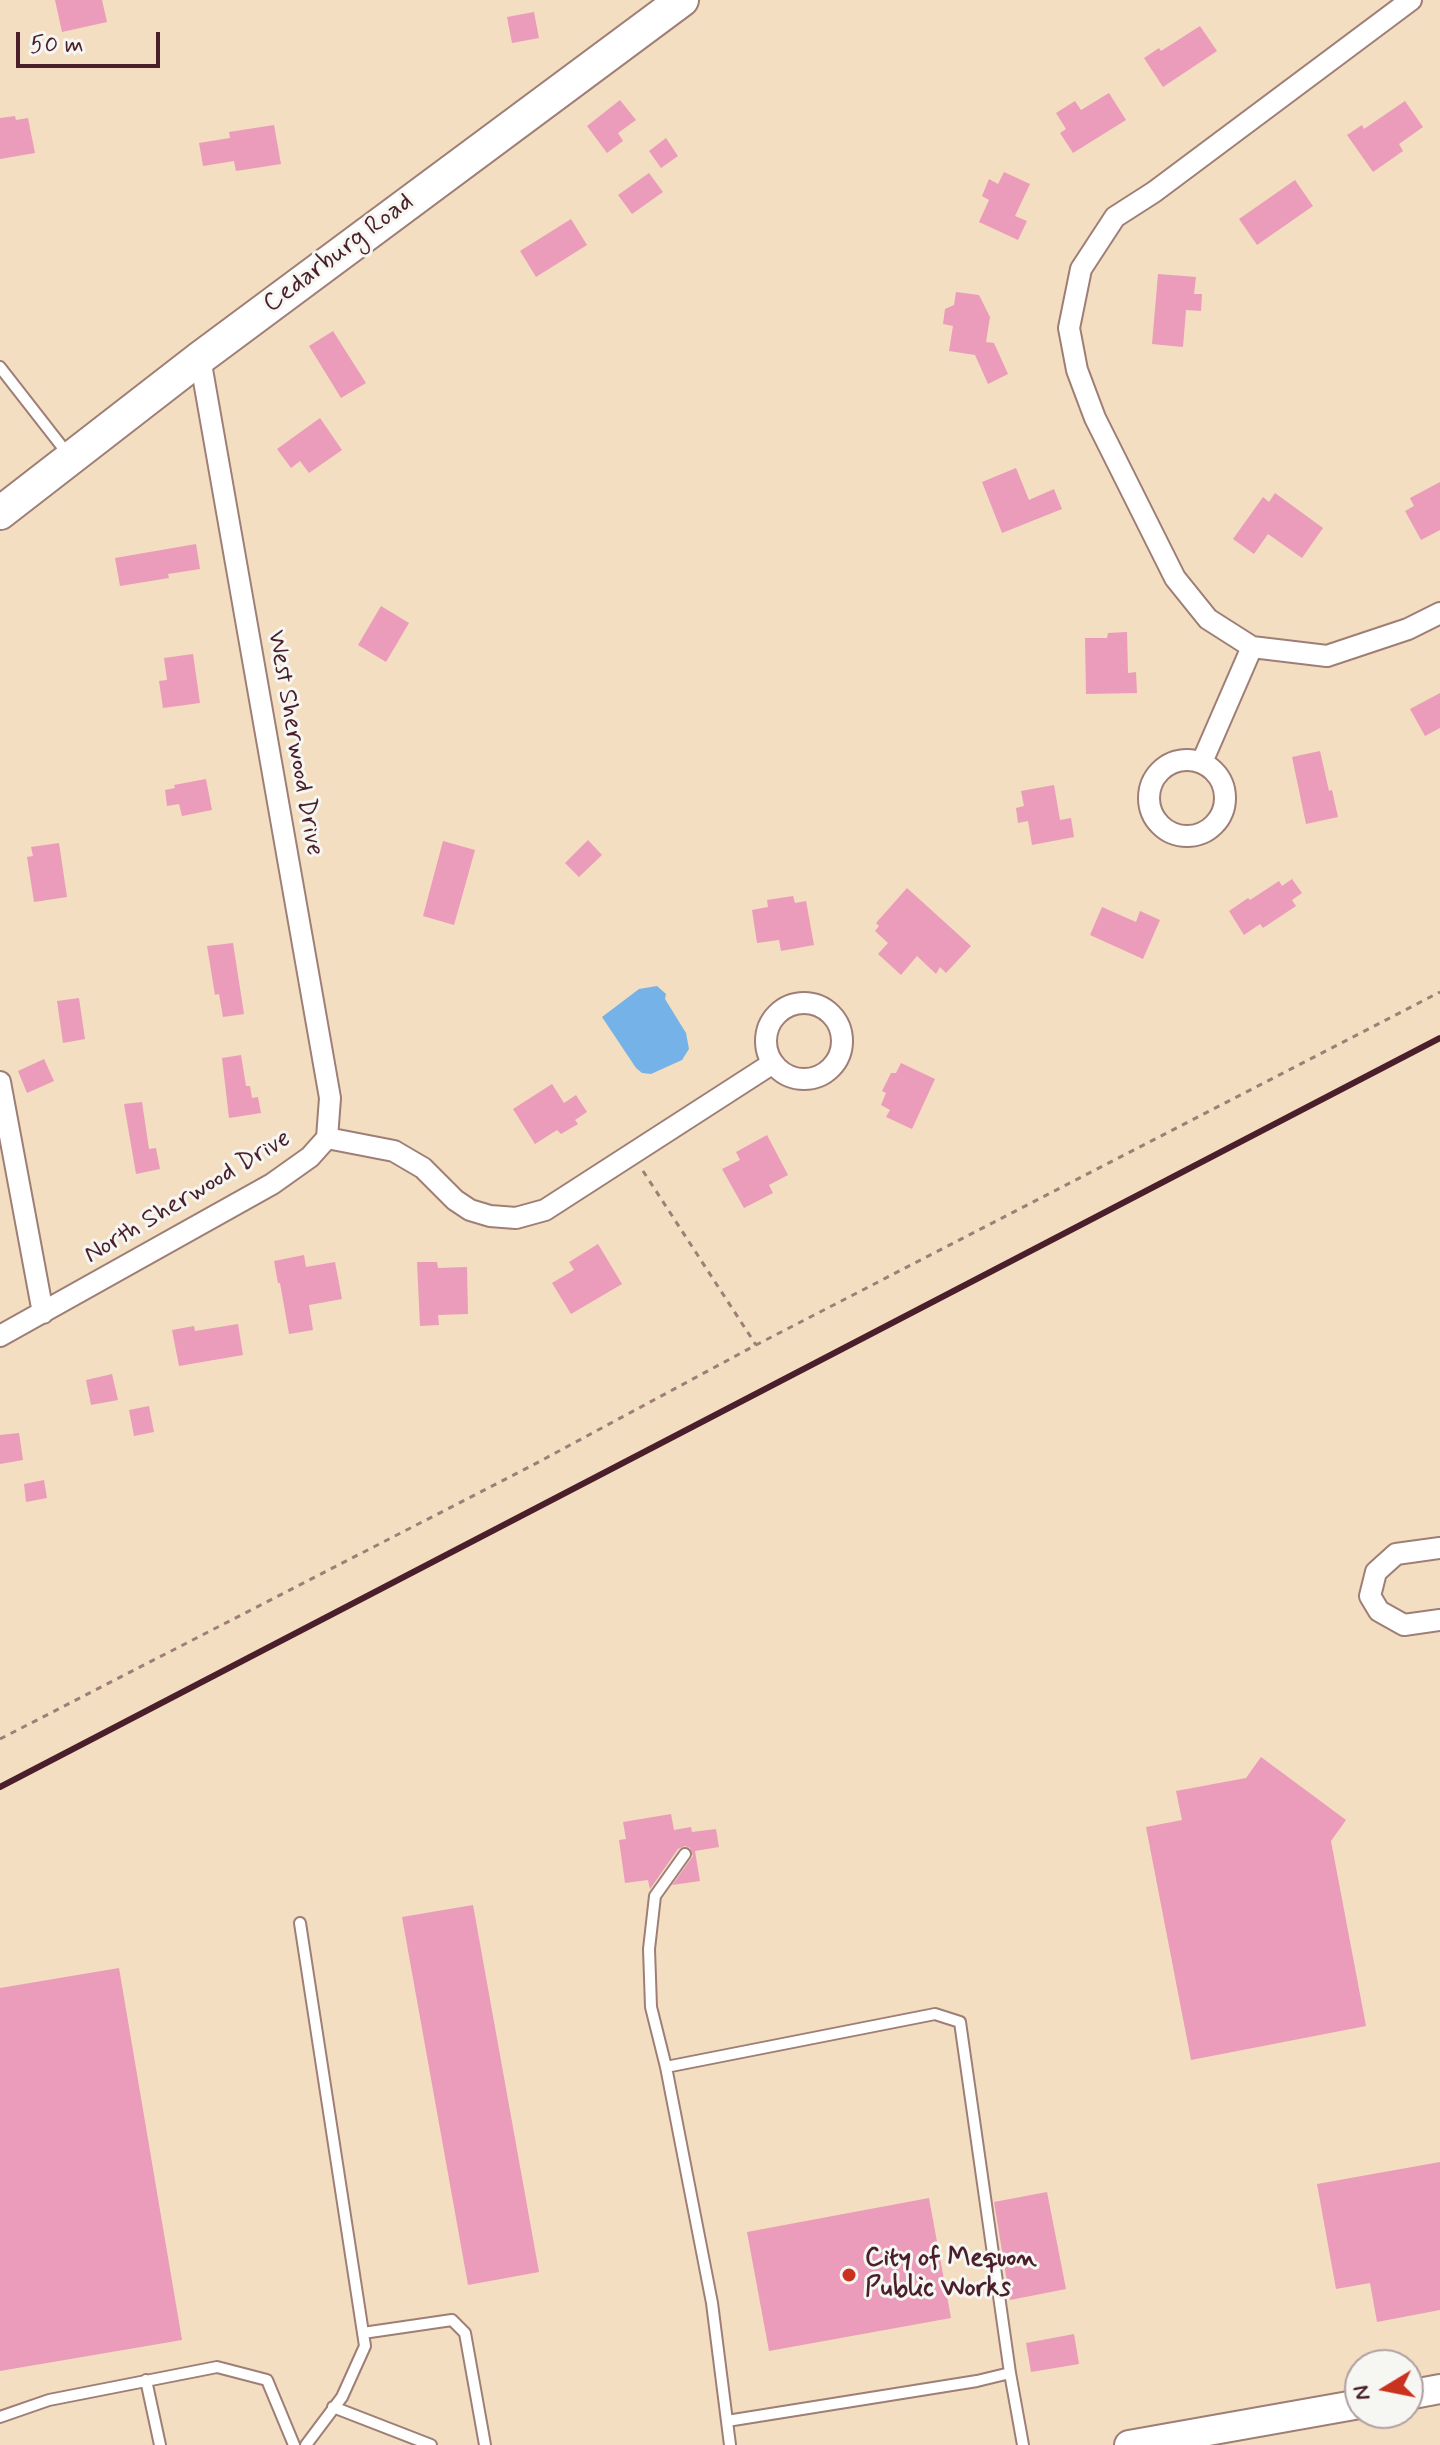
<!DOCTYPE html>
<style>
body{margin:0}
#map{position:relative;width:1440px;height:2445px;overflow:hidden;background:#f3dec1;font-family:Mynerve,sans-serif}
canvas{display:block}
.north{position:absolute;left:1344px;top:2349px;width:80px;height:80px;box-sizing:border-box;background:#f6f6f2;border:2px solid #b1a0a2;border-radius:50%;rotate:260deg;font-size:22px;font-weight:700;line-height:32px;text-align:center;color:#4a1f2b}
.north::after{content:'';display:block;margin:auto;width:28px;height:36px;background:#c8321e;clip-path:polygon(50% 0,100% 100%,50% 72%,0 100%)}
.scale{position:absolute;left:16px;top:32px;width:144px;height:36px;box-sizing:border-box;border:4px solid #4a1f2b;border-top:0;padding-left:10px;font-size:24px;line-height:28px;white-space:nowrap;color:#4a1f2b;-webkit-text-stroke:6px #f6f6f2;paint-order:stroke}
</style>
<div id="map">
<canvas width="1440" height="2445"></canvas>
<div class="north">N</div>
<div class="scale">50 m</div>
</div>
<script>
const c = document.querySelector('canvas').getContext('2d');
c.lineJoin = 'round';
function fill(path, color) {
  c.fillStyle = color;
  c.fill(path, 'evenodd');
}
function poly(rows) {
  const path = new Path2D();
  for (const r of rows) {
    if (r.length === 3) {
      path.moveTo(r[0] + r[2], r[1]);
      path.arc(r[0], r[1], r[2], 0, 2 * Math.PI);
      continue;
    }
    path.moveTo(r[0], r[1]);
    for (let i = 2; i < r.length; i += 2) path.lineTo(r[i], r[i + 1]);
  }
  return path;
}
function stroke(path, color, width, dash) {
  c.strokeStyle = color;
  c.lineWidth = width;
  c.lineCap = dash ? 'butt' : 'round';
  c.setLineDash(dash || []);
  c.stroke(path);
}
function write(font, color, halo, rows, align = 'center') {
  c.font = font + ' Mynerve,sans-serif';
  c.lineWidth = 6;
  c.setLineDash([]);
  c.textBaseline = 'middle';
  c.strokeStyle = halo;
  c.fillStyle = color;
  for (const [text, x, y, turn = 0] of rows) {
    c.save();
    c.translate(x, y);
    c.rotate((+turn || 0) * Math.PI / 180);
    c.textAlign = isNaN(turn) ? turn : align;
    if (halo) c.strokeText(text, 0, 0);
    c.fillText(text, 0, 0);
    c.restore();
  }
}
fill(poly([
 [657,986,666,994,665,999,686,1033,689,1049,682,1060,651,1074,642,1073,636,1068,602,1017,639,989]
]), '#75b2e7');
fill(poly([
 [55,0,102,0,107,22,62,32],
 [534,12,539,38,512,43,507,17],
 [1200,26,1217,51,1163,87,1144,58,1159,48,1161,51],
 [1109,93,1126,120,1073,153,1060,133,1066,129,1056,113,1075,101,1081,110],
 [620,100,636,120,618,133,623,141,607,153,587,126],
 [1405,101,1423,127,1399,144,1403,151,1373,172,1347,135,1362,125,1364,129],
 [15,116,16,120,28,118,35,153,0,159,0,118],
 [274,125,281,164,236,171,234,161,203,166,199,143,230,138,229,132],
 [666,138,678,156,661,168,649,151],
 [1004,172,1030,184,1015,216,1027,221,1018,240,979,222,989,200,982,196,989,179,998,184],
 [649,173,663,192,632,214,618,195],
 [1295,180,1313,206,1257,245,1239,219],
 [571,219,587,245,536,277,520,251],
 [1158,274,1196,277,1194,294,1202,294,1201,311,1186,310,1183,347,1152,344],
 [956,292,979,295,990,317,986,342,994,343,1008,374,988,384,975,355,949,351,953,326,943,324,945,309,954,305],
 [333,331,366,383,341,398,309,346],
 [320,418,342,450,309,473,300,461,291,468,277,449],
 [1016,468,1029,500,1054,489,1062,509,1002,533,982,482],
 [1440,482,1440,530,1421,540,1405,511,1414,506,1410,498],
 [1275,493,1323,528,1302,558,1268,534,1254,554,1233,539,1263,497,1269,502],
 [196,544,200,569,168,574,169,578,120,586,115,558],
 [381,606,409,623,386,662,358,645],
 [1127,632,1128,673,1136,672,1137,693,1086,694,1085,638,1107,638,1108,633],
 [193,654,200,703,163,708,159,681,167,680,164,658],
 [1440,693,1440,728,1425,736,1410,709],
 [1320,751,1329,791,1332,790,1338,817,1306,824,1292,757],
 [206,779,212,810,182,816,179,804,167,806,165,790,175,788,174,785],
 [1054,785,1060,820,1071,818,1074,837,1032,845,1028,821,1018,823,1016,808,1024,806,1021,791],
 [588,840,602,855,579,877,565,863],
 [443,841,475,850,454,925,423,916],
 [59,843,67,897,34,902,27,857,33,856,31,847],
 [1292,879,1302,893,1292,900,1296,906,1263,928,1260,924,1244,935,1229,911,1248,898,1250,900,1279,881,1282,886],
 [907,888,971,946,946,973,940,967,936,974,917,956,901,975,878,954,888,943,875,931,879,926,876,923],
 [793,896,795,903,806,901,814,945,781,951,779,940,757,943,752,910,768,907,767,900],
 [1102,907,1136,922,1140,911,1160,920,1143,959,1090,935],
 [233,943,244,1014,223,1017,219,994,215,995,207,946],
 [79,998,85,1039,63,1043,57,1001],
 [241,1055,246,1086,250,1086,252,1098,258,1097,261,1113,229,1118,222,1058],
 [44,1059,54,1081,27,1093,18,1071],
 [901,1063,935,1079,912,1129,886,1117,890,1110,881,1105,886,1093,882,1091,891,1073,896,1073],
 [552,1084,564,1103,576,1095,587,1112,575,1120,578,1124,561,1134,557,1130,535,1144,513,1109],
 [142,1102,149,1149,156,1148,160,1169,136,1174,124,1104],
 [767,1135,788,1175,769,1185,773,1193,744,1208,722,1169,740,1160,736,1152],
 [598,1244,622,1284,571,1314,552,1283,574,1270,569,1262],
 [304,1255,306,1267,335,1262,342,1299,309,1305,313,1330,289,1334,280,1283,278,1283,274,1261],
 [417,1262,437,1262,438,1268,467,1267,468,1314,438,1315,439,1325,420,1326],
 [238,1324,243,1355,179,1366,172,1330,194,1326,195,1331],
 [112,1374,118,1400,91,1405,86,1380],
 [149,1406,154,1432,134,1436,129,1410],
 [19,1433,23,1460,0,1464,0,1435],
 [44,1480,47,1498,26,1502,24,1484],
 [1261,1757,1346,1820,1331,1841,1366,2026,1191,2060,1146,1827,1182,1820,1176,1791,1246,1778],
 [671,1814,674,1830,691,1827,692,1832,716,1829,719,1847,695,1851,700,1881,672,1885,693,1856,690,1848,685,1846,678,1849,650,1889,648,1880,625,1883,619,1840,626,1839,623,1822],
 [473,1905,539,2272,468,2285,402,1917],
 [119,1968,182,2340,0,2371,0,1988],
 [1440,2162,1440,2310,1377,2322,1370,2283,1336,2289,1317,2184],
 [1047,2192,1066,2289,1010,2300,994,2202],
 [929,2198,951,2318,769,2351,747,2232],
 [1074,2334,1079,2364,1031,2372,1026,2343]
]), '#ea9cba');
const lane = poly([
 [0,367,67,453],
 [685,1854,655,1896,649,1949,651,2007,666,2067,712,2303,730,2445],
 [300,1923,365,2346,342,2397,306,2445],
 [666,2067,935,2014,960,2022,1010,2373,977,2381,727,2421],
 [363,2333,452,2320,465,2333,485,2445],
 [1010,2373,1023,2445],
 [146,2380,160,2445],
 [333,2407,431,2445],
 [0,2417,49,2400,217,2367,267,2380,294,2445]
]);
const street = poly([
 [1411,0,1154,192,1115,217,1081,269,1069,328,1077,370,1095,418,1175,578,1208,619,1252,647,1327,656,1408,629,1440,613],
 [200,358,330,1098,327,1138],
 [1187,798,38],
 [1202,762,1252,647],
 [804,1041,38],
 [0,1082,43,1313],
 [0,1336,272,1184,310,1157,327,1138,394,1151,423,1168,455,1200,470,1210,490,1216,516,1218,545,1210,773,1063],
 [1440,1548,1396,1554,1376,1572,1370,1596,1379,1611,1404,1625,1440,1620]
]);
const secondary = poly([
 [1408,2395,1440,2389],
 [1129,2445,1360,2404]
]);
const primary = poly([
 [0,513,200,358,682,0]
]);
stroke(lane, '#9e7e76', 14);
stroke(street, '#9e7e76', 24);
stroke(secondary, '#9e7e76', 32);
stroke(primary, '#9e7e76', 36);
stroke(poly([
 [643,1171,756,1345],
 [0,1739,533,1465,756,1345,1440,992]
]), '#9e7e76', 3, [6, 6]);
stroke(lane, '#fff', 10);
stroke(street, '#fff', 20);
stroke(secondary, '#fff', 28);
stroke(primary, '#fff', 32);
stroke(poly([
 [0,1787,1440,1038]
]), '#4a1f2b', 6);
for (const [x, y, r, color] of [
 [849,2275,8,"#c8321e"]
]) {
  const dot = new Path2D();
  dot.arc(x, y, r, 0, 2 * Math.PI);
  c.fillStyle = color;
  c.fill(dot);
  stroke(dot, '#f6f6f2', 3);
}
write('26px', '#4a1f2b', '#f6f6f2', [
 ["Cedarburg Road",339,254,-37],
 ["West Sherwood Drive",294,743,80],
 ["North Sherwood Drive",188,1198,-31]
]);
write('bold 26px', '#4a1f2b', '#f6f6f2', [
 ["City of Mequon",865,2260],
 ["Public Works",865,2290]
], 'left');
</script>
